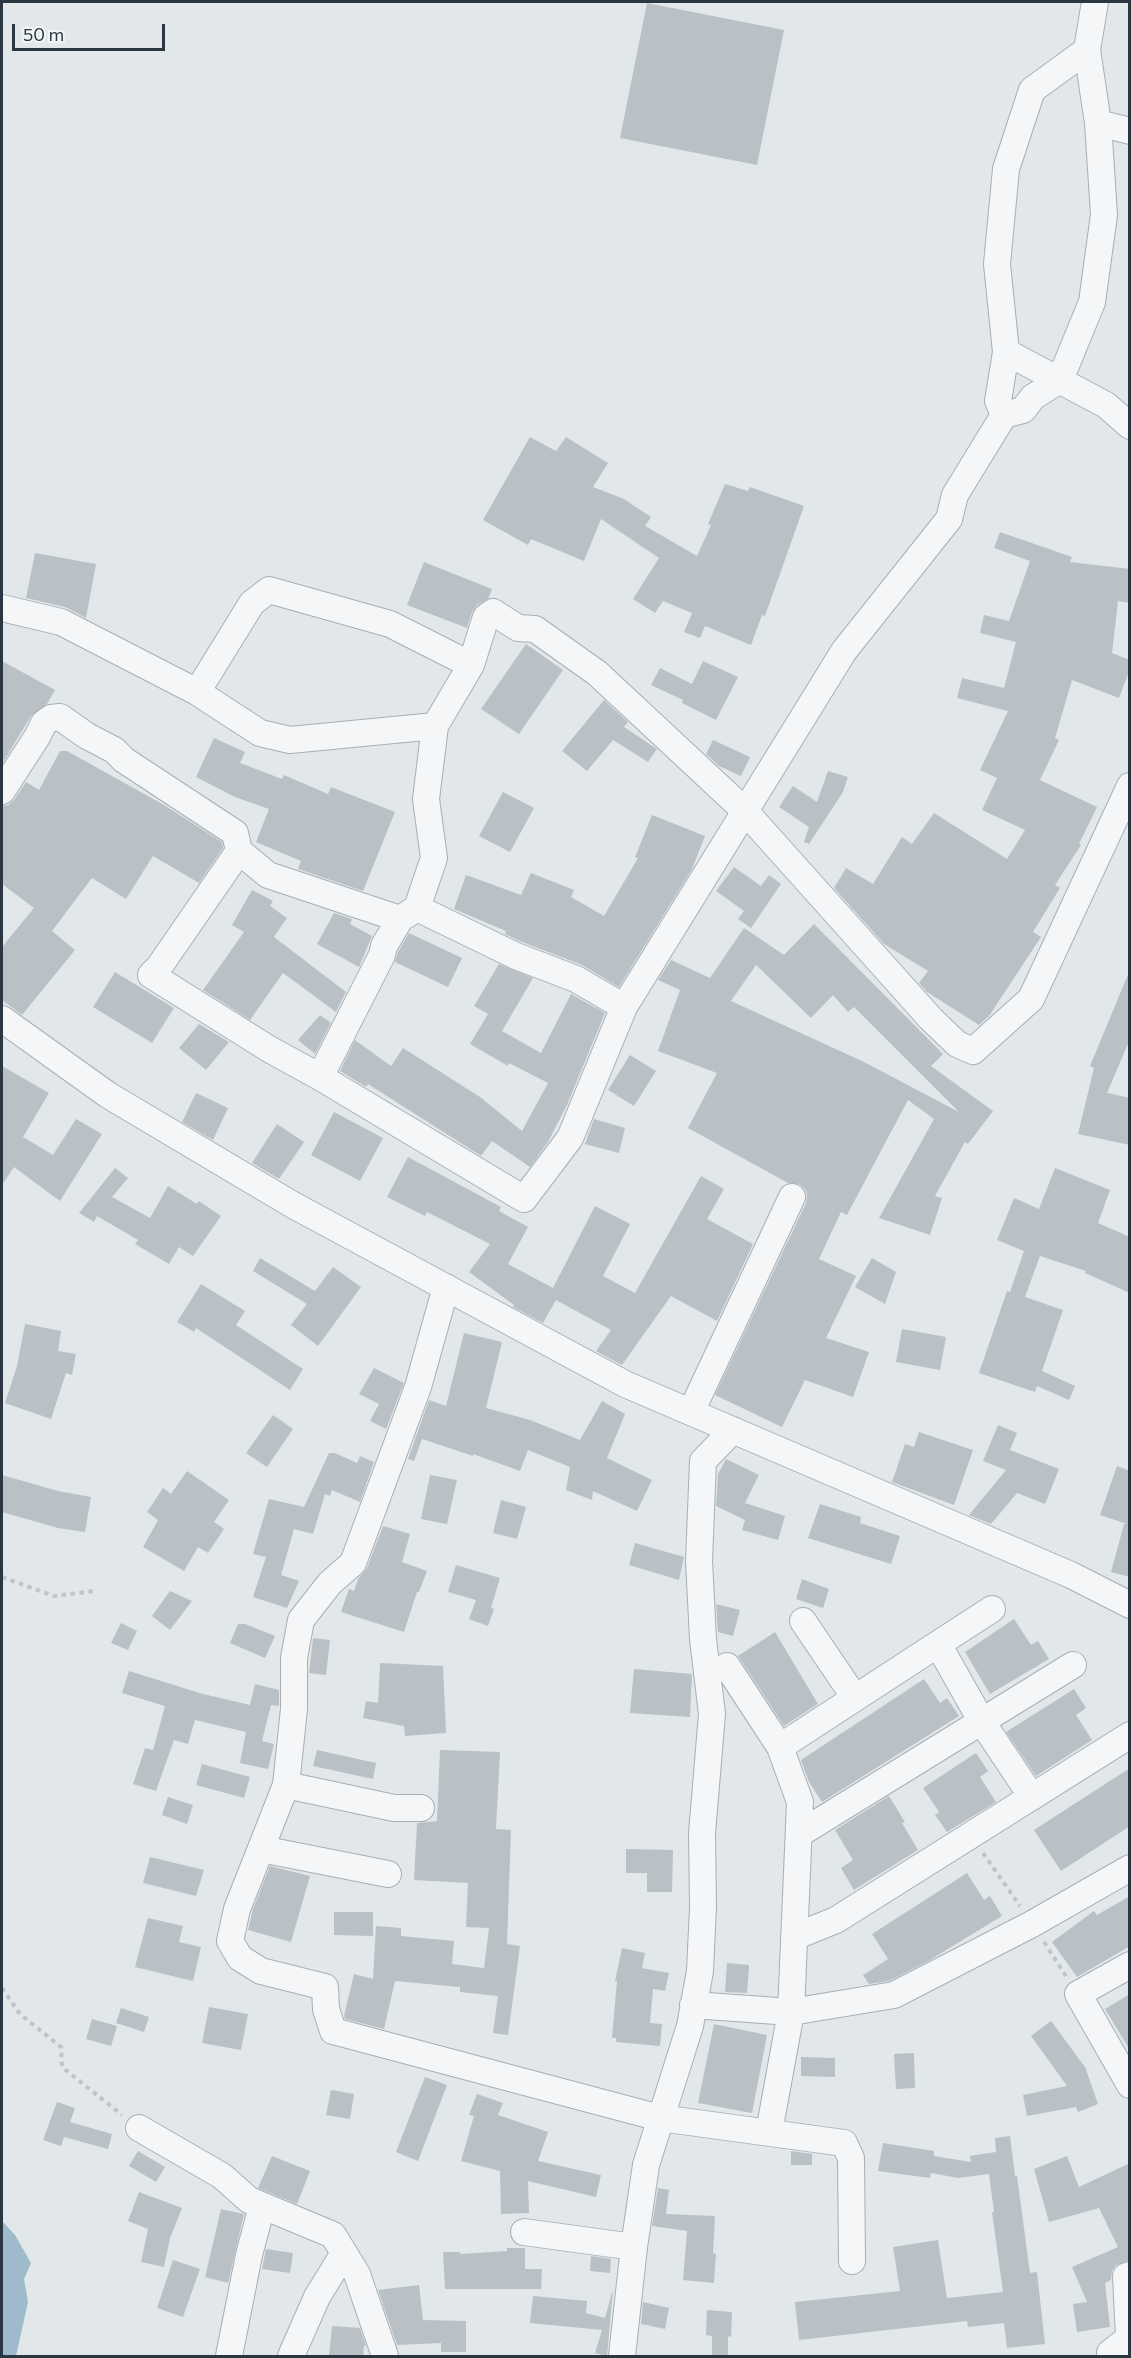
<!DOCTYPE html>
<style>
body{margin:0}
#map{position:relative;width:1131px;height:2358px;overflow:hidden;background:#e2e7ea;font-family:Commissioner,sans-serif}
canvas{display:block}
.frame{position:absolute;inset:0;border:3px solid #2a3742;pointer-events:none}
.scale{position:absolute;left:12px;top:24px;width:153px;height:27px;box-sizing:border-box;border:3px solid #2a3742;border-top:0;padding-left:8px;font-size:18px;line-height:21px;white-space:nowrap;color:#2a3742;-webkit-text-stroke:4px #f1f5f7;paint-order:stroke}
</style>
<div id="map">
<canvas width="1131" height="2358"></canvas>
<div class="frame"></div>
<div class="scale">50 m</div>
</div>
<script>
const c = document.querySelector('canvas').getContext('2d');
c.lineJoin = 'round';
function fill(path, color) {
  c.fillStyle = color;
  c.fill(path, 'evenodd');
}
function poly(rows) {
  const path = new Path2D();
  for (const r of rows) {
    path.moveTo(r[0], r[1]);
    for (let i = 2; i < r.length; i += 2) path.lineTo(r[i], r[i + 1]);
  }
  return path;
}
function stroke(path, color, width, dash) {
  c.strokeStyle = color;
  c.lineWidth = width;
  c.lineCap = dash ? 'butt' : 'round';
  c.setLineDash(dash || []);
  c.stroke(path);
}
fill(poly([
 [2,2221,15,2235,31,2263,24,2279,28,2302,16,2356,2,2356]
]), '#9dbbca');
fill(poly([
 [647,3,784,30,757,165,620,138],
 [530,437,556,451,566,437,608,463,593,487,624,499,651,517,645,526,697,556,711,525,708,524,725,484,748,491,750,487,804,506,765,616,762,615,751,645,705,626,700,638,684,632,692,613,663,601,655,613,633,599,659,558,601,519,584,561,531,539,528,545,483,520],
 [1000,532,1072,557,1070,562,1130,569,1130,603,1118,601,1112,653,1130,660,1130,669,1119,698,1072,680,1055,738,1059,740,1040,780,1097,807,1079,844,1081,845,1055,885,1060,888,1033,932,1041,937,989,1016,979,1025,927,992,919,983,928,971,884,944,834,888,846,868,873,884,902,837,912,844,934,813,1007,859,1025,830,982,810,997,778,980,770,1008,711,957,698,962,678,1004,688,1016,642,980,633,984,615,1009,621,1030,561,994,548],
 [35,553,96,564,86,618,65,607,26,598],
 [424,562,492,589,488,599,477,605,472,612,467,628,407,605],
 [526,644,563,670,519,734,481,709],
 [2,661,55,690,47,704,31,716,2,764],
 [703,661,738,677,716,720,682,703,683,700,651,685,660,668,692,684],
 [604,700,628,722,624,727,657,749,648,762,613,740,587,771,562,751],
 [214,738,245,752,240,763,282,779,284,775,328,794,331,787,395,812,363,891,298,869,301,861,256,842,269,809,235,797,196,777],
 [713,740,750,757,741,776,719,766,706,754],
 [60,751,67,751,164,805,222,842,223,848,199,883,153,856,126,899,92,878,52,931,75,950,22,1015,2,1000,2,947,34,908,2,884,2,806,8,805,14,800,26,782,39,790],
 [828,771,848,777,843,792,809,844,804,842,809,827,779,807,793,786,817,802],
 [503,792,534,808,510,852,479,836],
 [652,815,705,836,692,869,619,987,582,965,522,942,505,934,506,931,454,909,466,875,521,895,531,873,574,890,571,897,604,916,638,858,635,857],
 [734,867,761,886,769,875,781,884,751,928,738,919,744,911,716,891],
 [252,890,273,901,270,906,287,918,274,937,346,992,336,1012,283,973,250,1020,203,990,244,932,232,925],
 [334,913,352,919,350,924,372,936,359,967,317,944],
 [814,924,943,1054,931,1066,993,1111,968,1144,965,1142,935,1196,942,1198,930,1235,879,1218,934,1119,908,1100,847,1215,841,1212,819,1259,856,1276,826,1338,869,1352,853,1397,805,1380,782,1427,715,1395,806,1203,807,1195,805,1189,799,1184,788,1183,688,1128,717,1073,658,1051,680,990,658,980,671,960,710,978,744,928,784,955],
 [756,965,811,1018,833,995,848,1012,854,1007,959,1112,864,1062,731,1001],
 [409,933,462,958,448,987,395,962,398,952],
 [499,964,533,978,502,1031,541,1053,571,994,605,1013,567,1105,548,1142,530,1167,492,1141,481,1156,368,1084,366,1087,340,1071,355,1040,391,1066,403,1048,480,1097,522,1131,548,1083,509,1063,508,1066,470,1044,488,1014,474,1006],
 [115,972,174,1008,152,1043,93,1007],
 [1129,972,1130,1039,1107,1093,1130,1098,1130,1145,1078,1134,1094,1068,1090,1066],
 [320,1015,331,1023,315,1054,298,1040],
 [199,1024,229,1042,206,1070,179,1048],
 [630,1055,656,1071,634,1106,608,1090],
 [2,1066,49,1093,23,1137,53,1155,76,1119,102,1134,60,1201,14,1167,2,1185],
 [196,1093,228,1108,213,1140,182,1122],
 [334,1112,383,1138,360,1181,311,1155],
 [594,1119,625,1128,619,1153,585,1144],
 [277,1124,304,1142,279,1179,252,1163],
 [408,1157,501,1207,499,1211,528,1227,508,1264,553,1288,595,1206,630,1224,603,1276,635,1293,701,1176,724,1189,707,1219,753,1244,717,1321,671,1296,622,1365,596,1351,611,1330,556,1300,543,1323,513,1307,514,1305,469,1272,490,1244,427,1212,425,1216,387,1197],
 [115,1168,128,1178,112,1197,150,1218,168,1186,197,1204,199,1201,221,1216,193,1256,179,1247,169,1264,135,1244,138,1240,97,1216,94,1222,79,1213],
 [1055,1168,1110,1190,1098,1223,1130,1237,1130,1293,1085,1273,1086,1271,1040,1256,1025,1297,1063,1310,1042,1371,1075,1386,1069,1400,1037,1386,1035,1392,979,1373,1007,1291,1010,1292,1024,1251,997,1240,1014,1198,1039,1209],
 [260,1258,315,1291,333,1267,361,1287,318,1346,291,1325,307,1304,253,1271],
 [872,1258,896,1272,885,1304,855,1287],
 [201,1284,245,1311,236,1325,303,1369,290,1390,196,1328,194,1332,177,1322],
 [25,1324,61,1331,58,1351,76,1354,72,1375,66,1373,51,1419,5,1403,17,1366],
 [902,1329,946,1337,940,1370,896,1362],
 [464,1333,502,1342,486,1408,530,1420,580,1440,602,1401,625,1414,607,1458,652,1480,637,1511,593,1491,592,1500,566,1490,570,1467,528,1450,520,1471,473,1454,473,1456,422,1439,414,1461,408,1459,429,1400,446,1406],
 [374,1368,404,1383,386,1429,370,1421,379,1404,359,1394],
 [273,1415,293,1429,267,1467,246,1453],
 [998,1425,1017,1433,1010,1450,1059,1469,1045,1504,1017,1493,991,1524,969,1515,1006,1470,983,1461],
 [919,1432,973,1450,954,1505,892,1482,905,1444,914,1447],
 [329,1453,335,1453,357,1463,360,1456,374,1462,360,1502,332,1490,330,1496,325,1494,313,1534,294,1529,281,1575,299,1581,287,1608,253,1597,266,1557,253,1554,269,1499,304,1507],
 [726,1459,759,1475,745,1503,785,1516,778,1540,742,1530,745,1520,716,1506,718,1474],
 [1117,1466,1130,1471,1130,1577,1111,1572,1124,1524,1127,1524,1100,1515],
 [187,1471,229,1500,214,1522,224,1529,208,1553,198,1547,184,1571,143,1547,158,1520,147,1512,163,1488,171,1494],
 [2,1475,58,1491,91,1497,85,1532,58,1528,2,1512],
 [430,1475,457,1480,447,1524,421,1519],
 [501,1500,526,1507,517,1539,493,1533],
 [820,1504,861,1517,860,1523,900,1536,891,1564,808,1538],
 [383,1526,410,1534,402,1562,427,1571,419,1592,417,1592,404,1632,341,1612,349,1589,354,1591,358,1579,367,1568],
 [635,1543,684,1557,679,1580,629,1565],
 [456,1565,500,1578,491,1608,494,1609,488,1626,469,1619,476,1600,448,1592],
 [802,1579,829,1589,823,1608,796,1599],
 [170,1591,192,1601,170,1630,152,1616],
 [716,1604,740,1610,733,1636,718,1632],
 [1014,1619,1031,1645,1038,1641,1049,1659,990,1694,965,1652],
 [121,1623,137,1631,128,1650,111,1643],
 [238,1624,245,1624,275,1636,265,1658,230,1643],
 [775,1632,818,1704,784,1726,738,1656],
 [313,1638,330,1640,326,1675,309,1673],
 [380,1663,443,1666,446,1733,405,1736,404,1726,363,1718,366,1701,378,1703],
 [634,1669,692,1674,690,1717,630,1713],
 [129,1671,203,1694,250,1705,255,1684,279,1690,279,1706,271,1705,262,1741,274,1744,268,1769,240,1763,246,1732,195,1720,188,1744,174,1740,156,1791,133,1784,145,1748,153,1750,165,1706,122,1693],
 [924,1679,940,1703,947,1698,959,1716,822,1802,809,1782,801,1760],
 [1074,1689,1086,1708,1076,1715,1092,1740,1036,1776,1006,1732],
 [317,1750,376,1763,373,1779,313,1766],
 [440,1750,500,1752,496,1829,511,1830,507,1944,520,1946,508,2035,493,2033,498,1996,460,1992,460,1987,395,1981,384,2029,345,2019,344,2016,354,1974,373,1979,376,1926,401,1928,401,1936,454,1941,452,1964,484,1968,489,1928,466,1927,468,1883,414,1880,417,1823,437,1821],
 [976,1753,988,1771,980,1777,996,1802,947,1832,935,1815,939,1812,923,1788],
 [202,1764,250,1777,244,1798,196,1785],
 [1130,1768,1130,1826,1061,1871,1034,1830],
 [889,1796,905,1822,902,1823,918,1850,854,1890,841,1868,853,1860,835,1830],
 [168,1797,193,1805,187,1824,162,1815],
 [626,1849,673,1850,672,1892,647,1892,647,1873,626,1873],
 [150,1857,204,1870,196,1896,143,1883],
 [270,1866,310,1876,291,1942,248,1930,253,1909],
 [967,1873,984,1900,990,1896,1002,1916,930,1960,889,1981,869,1984,863,1975,888,1959,872,1934],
 [1130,1896,1130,1946,1077,1977,1052,1942,1094,1911,1097,1915],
 [334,1912,373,1912,373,1936,334,1935],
 [148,1918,183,1926,179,1942,201,1947,193,1981,135,1967],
 [622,1948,645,1953,642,1968,669,1973,665,1991,653,1989,650,2023,662,2024,660,2046,616,2042,616,2038,612,2038,617,1981,615,1981],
 [727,1963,749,1965,747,1993,725,1992],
 [1130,1994,1130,2050,1105,2009],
 [209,2007,248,2014,241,2050,202,2043],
 [121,2008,149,2017,144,2032,116,2023],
 [92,2019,117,2026,111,2046,86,2039],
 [1051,2021,1085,2067,1098,2104,1078,2112,1076,2107,1027,2116,1023,2095,1067,2086,1031,2036],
 [714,2024,767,2035,752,2113,698,2103],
 [914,2053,915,2088,896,2089,894,2054],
 [801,2057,835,2058,835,2077,801,2076],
 [425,2077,447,2085,418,2161,396,2152],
 [331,2090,354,2094,350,2119,326,2115],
 [477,2094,503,2103,498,2115,548,2132,538,2161,601,2175,596,2197,528,2181,529,2213,501,2214,500,2171,461,2161,474,2116,469,2115],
 [57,2102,75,2108,70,2122,112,2134,108,2149,64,2137,61,2146,43,2140],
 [1010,2136,1015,2176,1017,2176,1030,2273,1037,2272,1045,2344,1007,2348,1004,2323,968,2327,967,2321,799,2340,795,2302,900,2291,893,2247,938,2240,947,2298,1003,2292,992,2212,994,2212,989,2174,958,2178,931,2173,930,2178,878,2171,883,2143,934,2151,934,2156,971,2162,970,2156,996,2152,995,2138],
 [138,2151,165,2167,156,2182,129,2166],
 [791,2151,812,2154,812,2165,791,2165],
 [272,2156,310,2171,297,2204,258,2188],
 [1067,2156,1079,2187,1130,2163,1130,2260,1116,2265,1112,2271,1111,2280,1105,2283,1110,2327,1077,2332,1073,2304,1087,2302,1072,2267,1118,2247,1099,2208,1049,2222,1034,2169],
 [658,2188,669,2190,666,2214,715,2216,713,2253,716,2254,714,2283,683,2280,687,2231,652,2226],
 [139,2192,182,2208,170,2238,164,2267,141,2262,148,2229,128,2221],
 [221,2209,244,2214,228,2283,205,2277],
 [507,2248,525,2248,525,2269,542,2269,541,2289,445,2289,443,2252,460,2252,460,2254,507,2251],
 [266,2249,293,2253,290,2273,262,2269],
 [591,2256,611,2259,610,2273,590,2271],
 [173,2260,200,2269,183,2317,157,2308],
 [419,2285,423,2320,466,2321,466,2352,441,2352,441,2343,397,2345,378,2290],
 [613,2289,607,2356,595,2353,602,2330,530,2323,533,2296,587,2301,586,2313,605,2318],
 [643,2302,669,2308,665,2329,641,2324],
 [707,2310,732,2312,731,2337,728,2336,728,2356,712,2356,712,2336,706,2335],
 [332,2326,360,2328,366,2346,364,2346,363,2356,329,2355]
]), '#b9c1c7');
const minor = poly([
 [1098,123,1130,131],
 [1006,352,1106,405,1130,426],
 [1004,415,998,401,1006,352,997,264,1006,169,1032,90,1087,50],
 [2,608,61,622,197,692,260,733,290,740,435,726],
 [197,692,252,603,269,590,390,624,471,665],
 [2,791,37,737,44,723,51,718,60,717,87,736,114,750,124,760,235,833,239,851,268,875,400,919],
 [239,851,159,967,151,975,269,1049,320,1077,524,1199,570,1138,624,1007,844,651,949,519,955,495,1004,415,1023,410,1033,397,1060,380,1092,302,1104,215,1098,123,1087,50,1095,2],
 [417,908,516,956,576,979,624,1007],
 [2,1019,108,1095,293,1205,625,1384,1071,1575,1130,1605],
 [320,1077,382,955,384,946,400,919,417,908,434,858,426,799,435,726,471,665,486,617,493,612,518,628,535,629,597,673,744,810,931,1019,957,1044,973,1051,1031,999,1130,786],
 [446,1287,418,1387,353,1563,330,1583,301,1620,294,1658,294,1709,286,1785,237,1909,230,1941,240,1958,261,1971,325,1987,326,2009,333,2031,660,2118,844,2143,851,2158,852,2261],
 [691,1412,792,1197],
 [992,1609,938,1644,982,1722,1032,1797],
 [803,1621,855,1698],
 [780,1747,938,1644],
 [286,1785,394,1808,421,1808],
 [799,1834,1073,1665],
 [261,1849,388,1874],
 [794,1937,836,1920,1130,1735],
 [1130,1965,1078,1994,1130,2085],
 [693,2005,791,2012,800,1802,780,1747,727,1666],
 [139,2128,222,2176,249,2200,333,2235,357,2274,385,2356],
 [769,2132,791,2012,894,1995,1032,1924,1130,1868],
 [524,2232,634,2247],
 [229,2356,249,2255,262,2206],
 [291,2356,317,2297,344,2253],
 [622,2356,634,2247,646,2165,690,2026,700,1971,703,1907,702,1833,712,1714,703,1639,699,1561,703,1461,733,1430],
 [1110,2356,1110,2353,1129,2338,1126,2276,1130,2275]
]);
stroke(minor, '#a7afb4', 28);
stroke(poly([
 [2,1577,54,1596,95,1591],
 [983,1853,1020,1906],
 [1044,1942,1066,1976],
 [2,1988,20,2014,61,2047,62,2067,122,2115]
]), '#bfc4c9', 4, [4.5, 4.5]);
stroke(minor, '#f4f6f8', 26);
</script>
